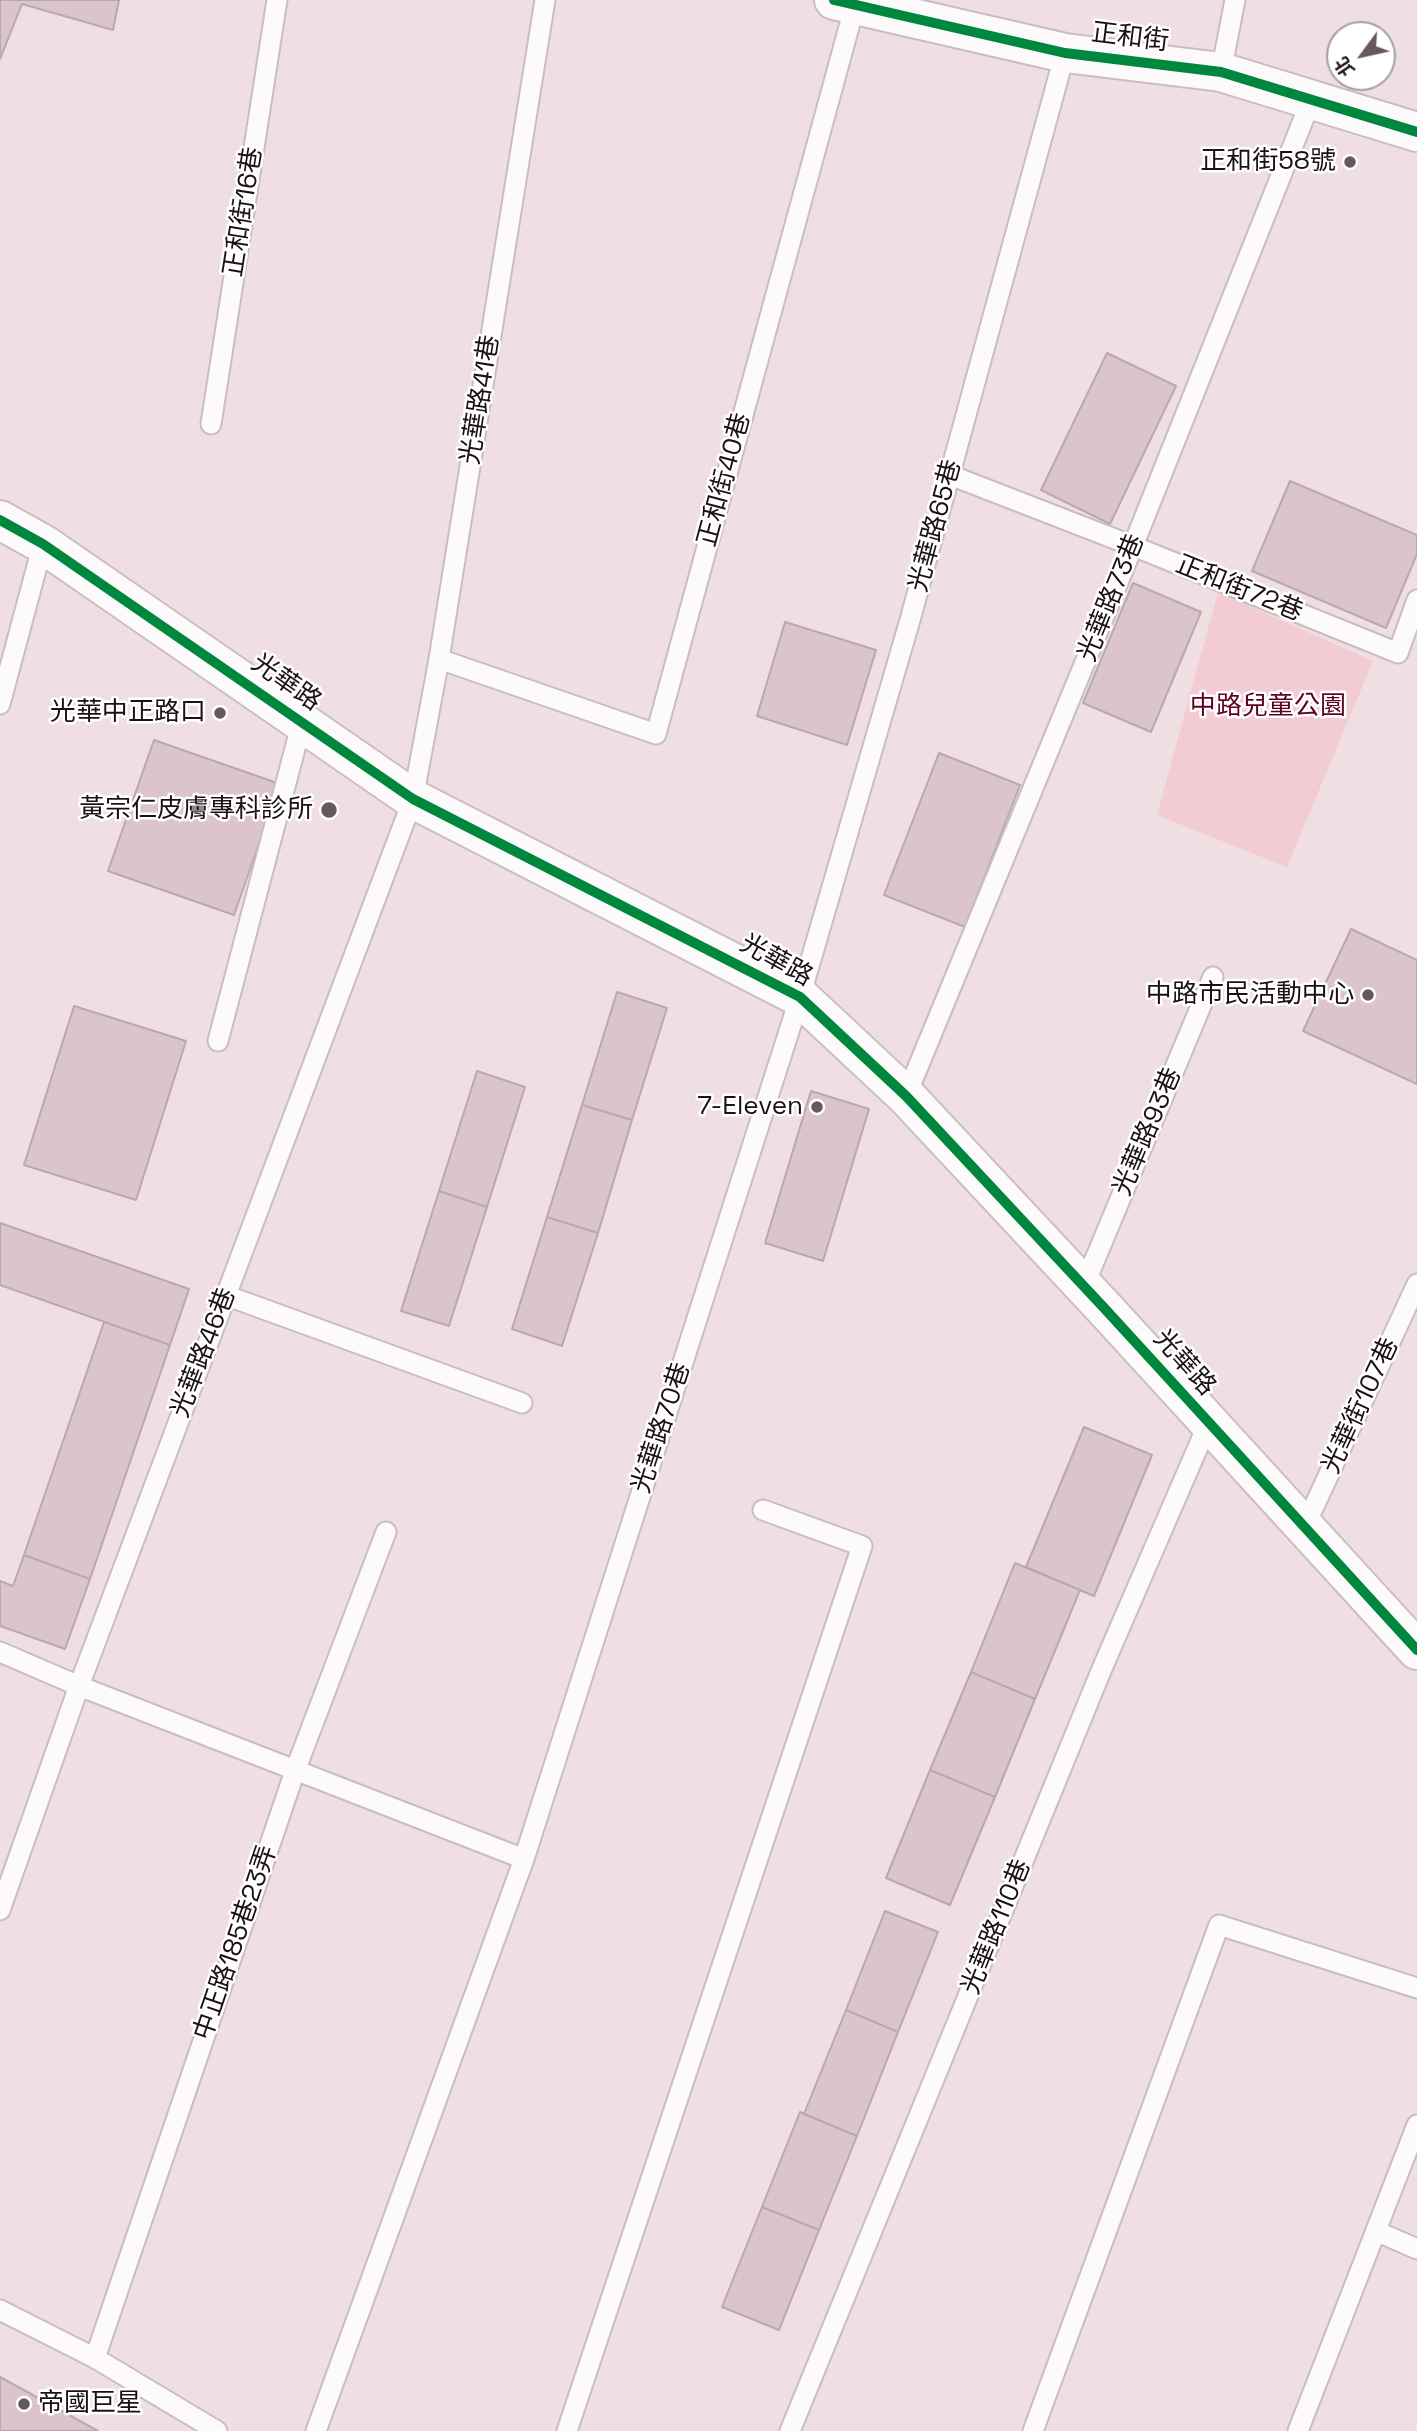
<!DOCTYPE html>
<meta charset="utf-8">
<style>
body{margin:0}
#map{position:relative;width:1417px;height:2431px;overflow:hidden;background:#f0dfe2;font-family:"Space Grotesk","Noto Sans TC",sans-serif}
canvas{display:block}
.north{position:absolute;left:1326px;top:21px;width:70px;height:70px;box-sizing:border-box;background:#fff;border:2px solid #a49fa1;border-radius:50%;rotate:237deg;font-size:19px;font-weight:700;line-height:28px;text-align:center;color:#1b1013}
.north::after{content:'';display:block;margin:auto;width:24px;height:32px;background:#66585b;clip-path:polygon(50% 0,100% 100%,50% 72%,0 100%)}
</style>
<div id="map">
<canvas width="1417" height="2431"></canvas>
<div class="north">北</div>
</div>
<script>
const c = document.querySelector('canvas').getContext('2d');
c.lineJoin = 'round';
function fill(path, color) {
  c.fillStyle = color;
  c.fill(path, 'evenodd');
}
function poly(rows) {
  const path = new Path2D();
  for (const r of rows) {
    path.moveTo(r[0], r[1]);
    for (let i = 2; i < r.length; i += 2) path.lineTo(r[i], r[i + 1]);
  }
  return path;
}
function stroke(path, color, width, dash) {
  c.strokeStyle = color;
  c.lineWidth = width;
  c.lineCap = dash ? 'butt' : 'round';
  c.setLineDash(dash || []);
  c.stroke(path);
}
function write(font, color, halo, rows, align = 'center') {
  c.font = font + ' "Space Grotesk","Noto Sans TC",sans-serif';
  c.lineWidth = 5;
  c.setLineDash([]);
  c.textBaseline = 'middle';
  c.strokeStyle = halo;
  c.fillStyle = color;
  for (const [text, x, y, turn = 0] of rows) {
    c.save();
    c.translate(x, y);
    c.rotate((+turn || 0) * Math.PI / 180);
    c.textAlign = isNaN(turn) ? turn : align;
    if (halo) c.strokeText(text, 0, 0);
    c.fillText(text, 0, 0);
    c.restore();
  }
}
fill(poly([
 [1218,592,1373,661,1287,867,1157,815]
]), '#f3cbd3');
const building = poly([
 [0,0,119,0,113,30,22,4,0,59,0,0],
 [1107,353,1176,386,1110,524,1041,490,1107,353],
 [1290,481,1417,535,1417,554,1386,628,1252,571,1290,481],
 [1133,583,1201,612,1151,732,1083,703,1133,583],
 [785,622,876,650,847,745,757,716,785,622],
 [154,740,280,784,234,915,108,871,154,740],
 [939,753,1020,785,965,927,884,895,939,753],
 [1351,929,1417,960,1417,1084,1303,1031,1351,929],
 [617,992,667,1008,632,1120,582,1105,617,992],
 [74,1006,186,1041,136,1200,24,1165,74,1006],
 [477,1071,525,1087,487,1207,439,1191,477,1071],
 [811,1091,869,1109,823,1261,765,1243,811,1091],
 [582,1105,632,1120,598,1233,547,1217,582,1105],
 [439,1191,487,1207,449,1326,401,1311,439,1191],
 [547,1217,598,1233,562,1346,512,1329,547,1217],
 [0,1223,189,1289,170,1345,0,1285,0,1223],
 [104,1322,170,1345,90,1579,24,1555,104,1322],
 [1084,1427,1152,1455,1094,1596,1026,1567,1084,1427],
 [24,1555,90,1579,65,1649,0,1626,0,1581,13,1586,24,1555],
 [1015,1563,1080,1590,1035,1699,971,1672,1015,1563],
 [971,1672,1035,1699,995,1797,930,1770,971,1672],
 [930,1770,995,1797,950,1905,886,1878,930,1770],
 [885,1911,938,1932,898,2032,846,2010,885,1911],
 [846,2010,898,2032,857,2136,804,2114,846,2010],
 [800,2112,857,2136,819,2230,762,2207,800,2112],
 [762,2207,819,2230,779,2330,722,2307,762,2207],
 [0,2377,98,2431,0,2431,0,2377]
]);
fill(building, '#dcc5ca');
stroke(building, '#b7aaad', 2);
const service = poly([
 [1221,72,1235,0],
 [211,424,277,0],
 [950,475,1133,546,1398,653,1417,600],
 [439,659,656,734,855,5],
 [0,704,43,544],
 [218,1041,302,722],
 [906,1096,1133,546,1312,98],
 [1083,1288,1213,977],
 [225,1295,522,1403],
 [1304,1528,1417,1284],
 [0,1652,79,1686,524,1859],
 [0,1910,79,1686,413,799,439,659,545,0],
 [1376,2231,1417,2249],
 [0,2310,95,2358,217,2431],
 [95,2358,295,1771,386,1532],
 [316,2431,524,1859,800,997,910,620,1065,53],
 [567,2431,862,1546,763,1510],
 [790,2431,1101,1671,1208,1424],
 [1033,2431,1219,1925,1417,1988],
 [1298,2431,1417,2125]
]);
const minor = poly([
 [834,0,1065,53,1221,72,1417,132]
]);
const tertiary = poly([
 [0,520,43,544,413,799,800,997,906,1096,1106,1310,1417,1650]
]);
stroke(service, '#cabdbf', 23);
stroke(minor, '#cabdbf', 42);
stroke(tertiary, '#cabdbf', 42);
stroke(service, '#fdfafb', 19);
stroke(minor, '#fdfafb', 38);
stroke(tertiary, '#fdfafb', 38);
stroke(poly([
 [834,0,1065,53,1221,72,1417,132],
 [0,520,43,544,413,799,800,997,906,1096,1106,1310,1417,1650]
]), '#00873e', 10);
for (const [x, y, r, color] of [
 [1350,162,7,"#66585b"],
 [220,713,7,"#66585b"],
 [329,810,9,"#66585b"],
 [1368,995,7,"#66585b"],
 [817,1107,7,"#66585b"],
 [24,2404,7,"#66585b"]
]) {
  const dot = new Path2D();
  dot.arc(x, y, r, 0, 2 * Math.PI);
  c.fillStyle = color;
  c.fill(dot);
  stroke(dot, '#fff', 2.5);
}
write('26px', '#1b1013', '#fff', [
 ["正和街",1130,38,7],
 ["正和街16巷",244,212,-81],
 ["光華路41巷",481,400,-81],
 ["正和街40巷",725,480,-75],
 ["光華路65巷",936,526,-75],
 ["正和街72巷",1239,589,22],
 ["光華路73巷",1112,598,-68],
 ["光華路",286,683,35],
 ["光華路",776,961,29],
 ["光華路93巷",1148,1132,-67],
 ["光華路46巷",204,1353,-69],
 ["光華路",1184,1363,48],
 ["光華街107巷",1361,1406,-65],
 ["光華路70巷",662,1428,-72],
 ["光華路110巷",997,1927,-68],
 ["中正路185巷23弄",236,1943,-71]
]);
write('26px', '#1b1013', '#fff', [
 ["正和街58號",1336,162],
 ["光華中正路口",206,713],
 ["黃宗仁皮膚專科診所",313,810],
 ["中路市民活動中心",1354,995],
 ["7-Eleven",803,1107],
 ["帝國巨星",38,2404,"left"]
], 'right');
write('26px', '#5e0028', '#fff', [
 ["中路兒童公園",1268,707]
]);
</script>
